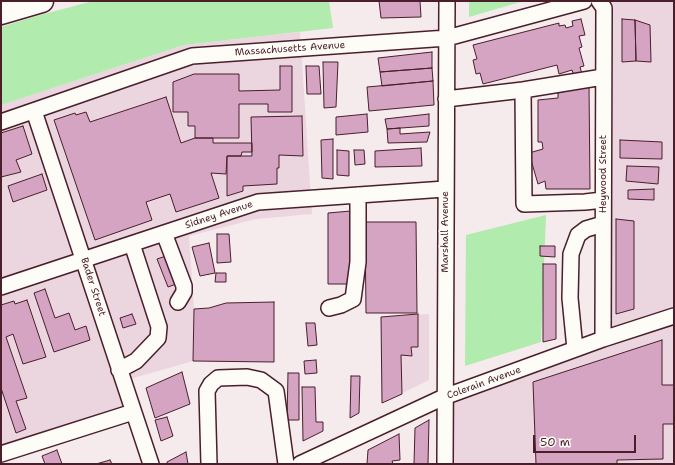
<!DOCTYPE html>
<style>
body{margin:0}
#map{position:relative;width:675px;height:465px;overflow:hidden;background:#f5eaec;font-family:"Shantell Sans",sans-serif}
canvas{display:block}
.frame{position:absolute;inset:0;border:2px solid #4a1f2b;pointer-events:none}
.scale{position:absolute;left:533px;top:435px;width:103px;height:18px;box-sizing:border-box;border:2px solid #4a1f2b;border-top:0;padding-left:5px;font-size:12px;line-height:14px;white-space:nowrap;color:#4a1f2b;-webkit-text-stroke:3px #fdfcf7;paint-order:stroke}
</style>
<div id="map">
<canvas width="675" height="465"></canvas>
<div class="frame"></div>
<div class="scale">50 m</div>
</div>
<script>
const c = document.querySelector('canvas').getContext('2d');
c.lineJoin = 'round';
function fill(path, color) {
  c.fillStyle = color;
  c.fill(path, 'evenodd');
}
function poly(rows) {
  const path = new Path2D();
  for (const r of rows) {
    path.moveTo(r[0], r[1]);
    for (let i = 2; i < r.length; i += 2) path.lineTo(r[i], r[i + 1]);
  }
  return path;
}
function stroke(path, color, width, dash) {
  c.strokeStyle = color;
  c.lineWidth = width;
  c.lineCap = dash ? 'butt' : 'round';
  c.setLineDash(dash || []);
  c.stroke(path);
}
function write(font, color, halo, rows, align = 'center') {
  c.font = font + ' "Shantell Sans",sans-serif';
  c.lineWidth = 3;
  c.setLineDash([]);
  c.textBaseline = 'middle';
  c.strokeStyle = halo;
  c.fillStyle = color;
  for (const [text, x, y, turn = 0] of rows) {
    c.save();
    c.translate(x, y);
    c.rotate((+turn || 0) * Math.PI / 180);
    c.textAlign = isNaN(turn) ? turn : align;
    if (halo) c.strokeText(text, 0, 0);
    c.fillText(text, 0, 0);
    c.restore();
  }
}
fill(poly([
 [604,1,674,1,674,464,445,464,444,397,603,339],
 [300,32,312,214,256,219,189,236,194,309,193,361,123,381,133,412,1,454,1,105,184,45],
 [429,314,429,380,382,403,381,317]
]), '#ebd5df');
fill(poly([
 [93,1,329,1,333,28,184,45,1,105,1,27,33,17],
 [469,1,524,1,469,17],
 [546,215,541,342,465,366,466,235]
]), '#b2ebae');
const building = poly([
 [379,1,420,1,421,17,381,18,379,1],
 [581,19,585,35,579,36,582,47,579,48,584,66,580,67,582,74,574,76,572,70,559,74,557,65,483,84,480,73,476,74,473,60,477,59,473,45,559,23,559,26,565,25,566,28,573,26,572,21,581,19],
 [622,19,635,20,636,61,622,62,622,19],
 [635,20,650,25,651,62,636,61,635,20],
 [432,52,432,68,380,72,378,58,432,52],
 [323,62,338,62,336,107,324,108,323,62],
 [280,66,292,66,292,112,268,112,268,104,239,104,239,138,195,138,195,126,188,126,188,112,173,112,173,82,194,74,239,74,239,91,280,90,280,66],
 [306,66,319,66,321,94,307,94,306,66],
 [432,68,433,81,382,86,380,72,432,68],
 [433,81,434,105,369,111,367,87,433,81],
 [589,84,590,189,546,189,545,181,538,184,529,153,543,149,542,142,538,142,538,100,558,98,558,93,566,91,565,85,589,84],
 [166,97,181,143,195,138,213,138,213,143,252,143,252,152,242,152,241,156,227,156,226,174,211,173,219,198,176,212,170,194,146,202,152,220,95,240,54,120,75,113,76,115,86,112,90,122,166,97],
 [367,114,368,132,336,135,336,117,367,114],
 [429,114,429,126,387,129,385,119,429,114],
 [302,116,303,156,279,155,279,168,277,168,277,184,243,186,243,191,227,196,227,156,252,156,251,117,302,116],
 [23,126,32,154,16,160,21,172,1,177,1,133,23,126],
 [400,128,400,134,430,132,427,142,388,143,387,129,400,128],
 [333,139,333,179,322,178,321,140,333,139],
 [620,140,662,142,662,159,620,158,620,140],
 [421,148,422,166,375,167,375,151,421,148],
 [337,150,349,151,349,176,337,175,337,150],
 [354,150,364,150,365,164,355,165,354,150],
 [627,166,659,167,658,184,626,181,627,166],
 [42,174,47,190,13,202,8,186,42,174],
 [654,189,654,200,628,199,628,190,654,189],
 [351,211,349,284,328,284,328,213,351,211],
 [616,219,634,221,634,309,616,314,616,219],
 [365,222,416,222,417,313,366,313,365,222],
 [217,234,229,234,231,262,217,263,217,234],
 [209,243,215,273,200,276,192,247,209,243],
 [540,246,555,246,555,257,540,256,540,246],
 [169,255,179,283,168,287,157,259,169,255],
 [543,264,556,264,556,339,543,342,543,264],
 [216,273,226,273,226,282,215,282,216,273],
 [45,289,55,318,69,313,75,330,86,326,90,340,54,352,34,293,45,289],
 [27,300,46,357,23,364,13,334,6,337,27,398,16,401,26,429,16,433,1,388,1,305,14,301,15,304,27,300],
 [274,302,274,362,193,361,194,309,209,308,226,303,274,302],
 [132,314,136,324,123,328,120,318,132,314],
 [418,314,418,347,411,347,412,356,401,355,402,394,382,403,381,317,418,314],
 [306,323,315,323,317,345,308,346,306,323],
 [662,340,662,385,674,385,674,424,663,424,663,459,617,460,617,464,536,464,533,382,662,340],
 [316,360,317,373,305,374,304,361,316,360],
 [182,372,190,404,155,418,146,388,182,372],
 [288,373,299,373,299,420,287,420,288,373],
 [351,376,360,376,359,413,350,418,351,376],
 [302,387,315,387,316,422,323,422,323,431,303,441,302,387],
 [167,417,173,436,161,441,155,420,167,417],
 [429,420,428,464,414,464,415,428,429,420],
 [399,434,400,460,392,461,393,464,367,464,368,450,399,434],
 [57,450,62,464,45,464,42,456,57,450],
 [186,452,188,464,167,464,167,462,186,452],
 [110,460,112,464,96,464,110,460]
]);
fill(building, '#d5a4c2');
stroke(building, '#4a1f2b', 1);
const minor = poly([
 [599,1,604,8,603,339],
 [523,90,603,77],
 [446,99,523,90,524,204,585,202,603,200],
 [34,111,151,464],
 [1,122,192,56,447,38,584,1],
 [164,233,184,286,184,292,178,302],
 [1,287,258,202,445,189],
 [329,308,341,305,353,299,358,262,358,195],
 [575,349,570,298,571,254,578,235,586,229,603,224],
 [119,370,136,361,158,338,159,327,132,244],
 [1,454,133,412],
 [209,464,207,391,211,384,218,378,247,377,261,380,276,391,286,464],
 [300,464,444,397,603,339,674,316],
 [445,464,447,1]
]);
const highway = poly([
 [1,13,42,1]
]);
stroke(minor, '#4a1f2b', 18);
stroke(highway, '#4a1f2b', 25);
stroke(minor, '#fdfcf7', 15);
stroke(highway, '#fdfcf7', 22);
write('10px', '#4a1f2b', '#fdfcf7', [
 ["Massachusetts Avenue",290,49,-4],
 ["Heywood Street",603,174,-90],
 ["Sidney Avenue",219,215,-18],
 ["Marshall Avenue",445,232,-90],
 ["Bader Street",93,287,72],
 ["Colerain Avenue",484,383,-20]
]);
</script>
